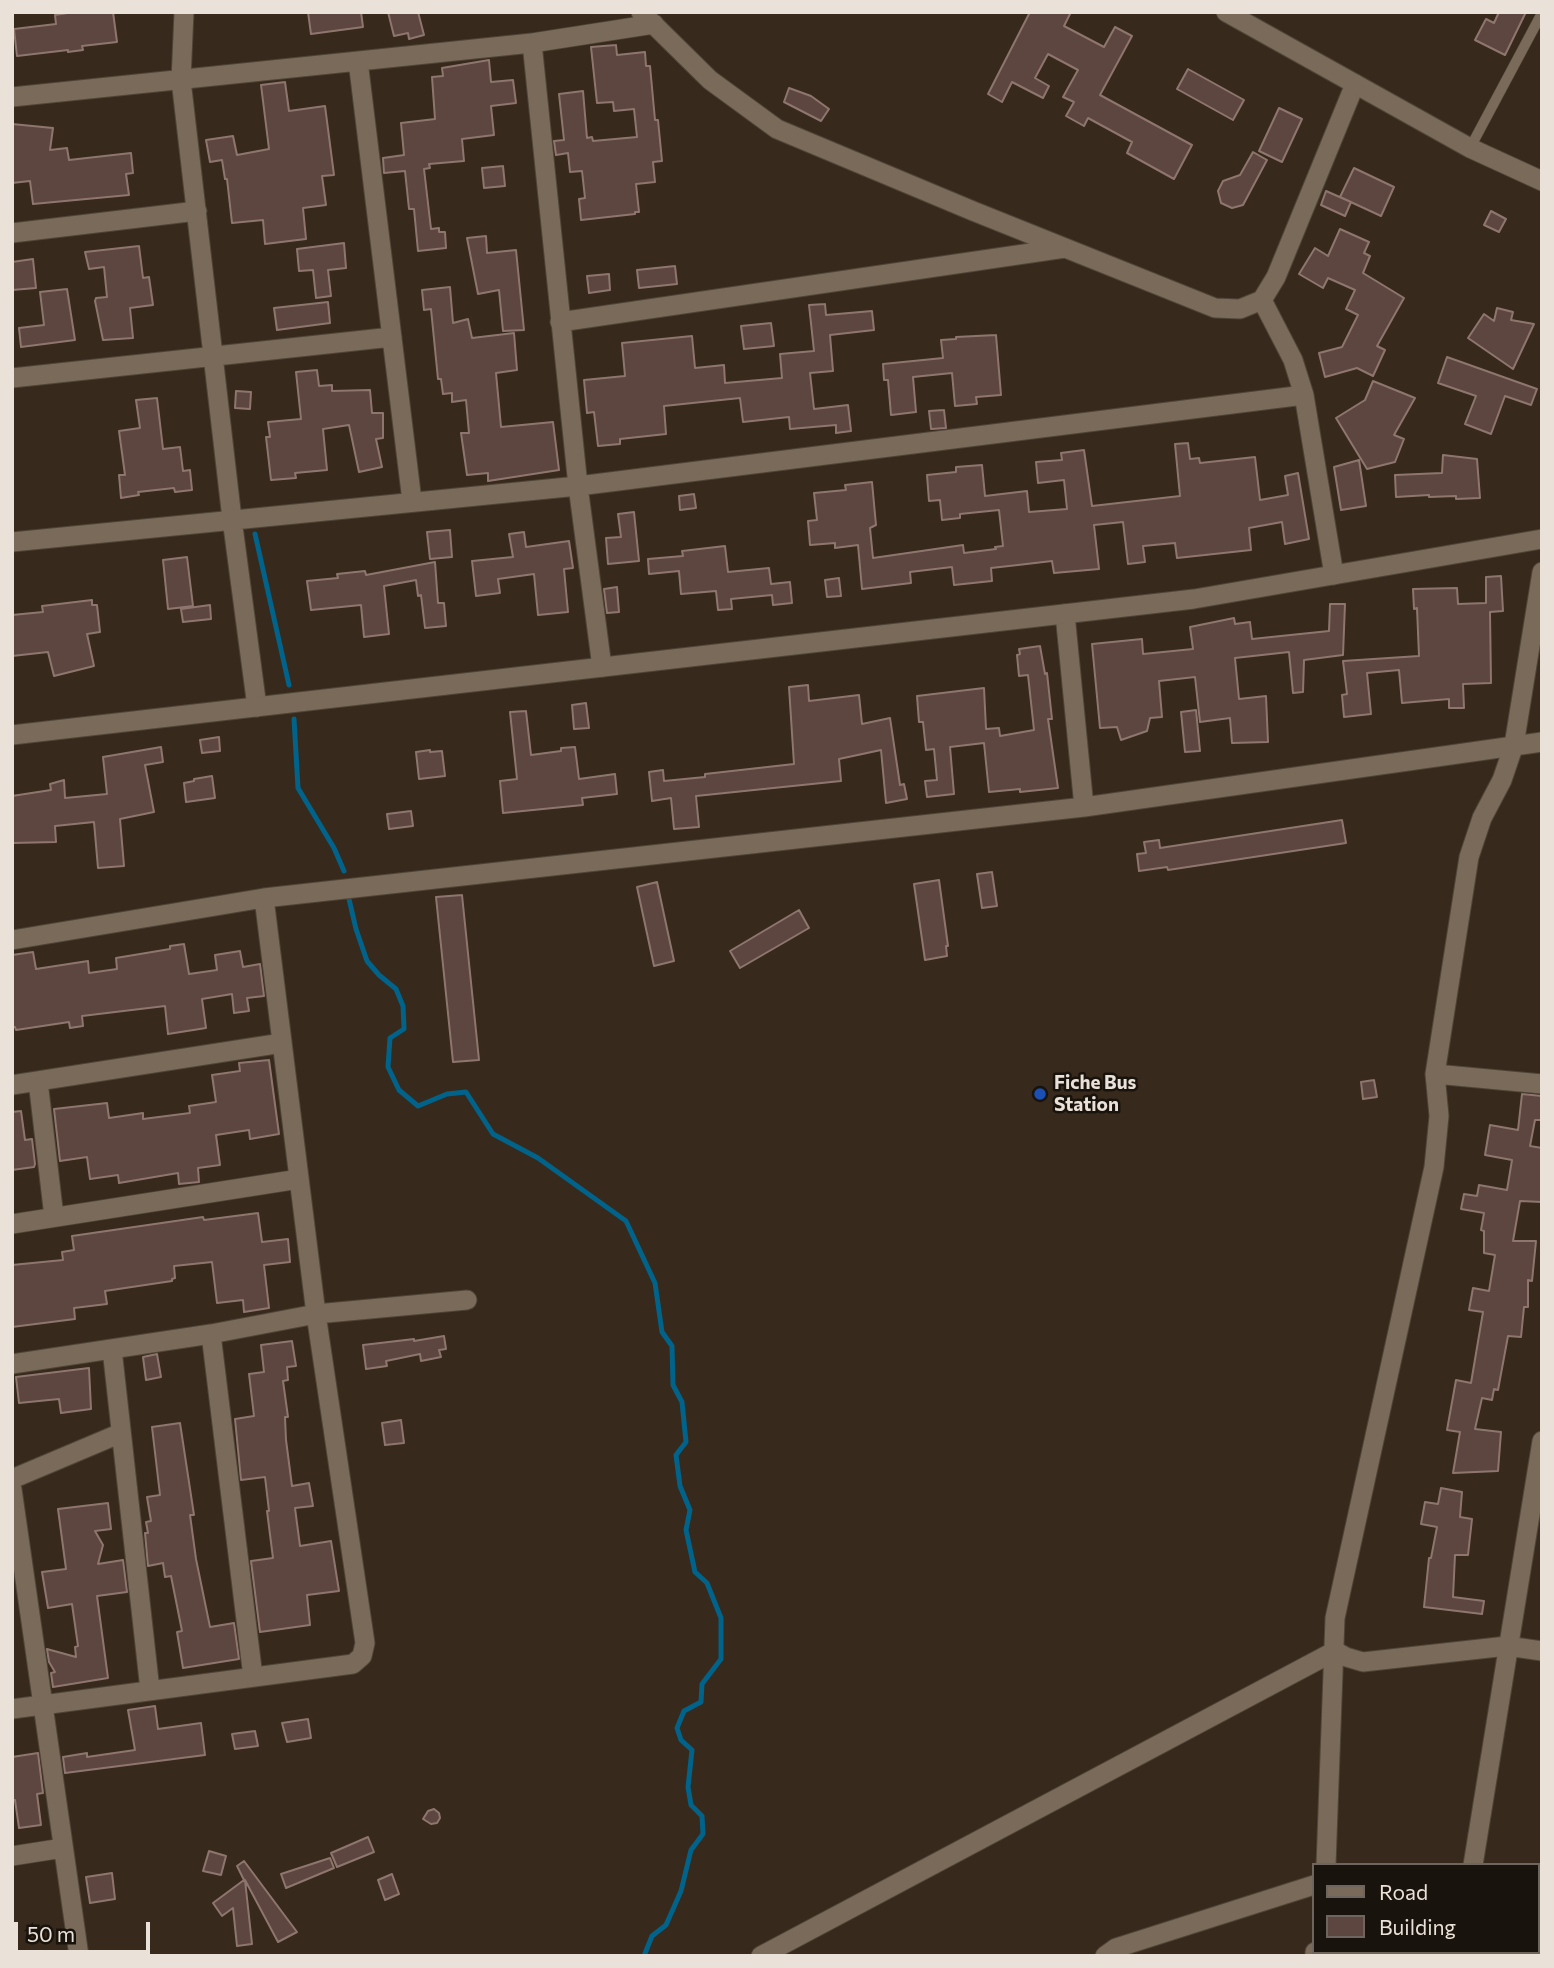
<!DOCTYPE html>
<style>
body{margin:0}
#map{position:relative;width:1554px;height:1968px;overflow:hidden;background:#37291b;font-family:Commissioner,sans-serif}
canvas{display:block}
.frame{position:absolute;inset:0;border:14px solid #eae1d8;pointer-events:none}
.legend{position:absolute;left:1312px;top:1863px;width:228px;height:91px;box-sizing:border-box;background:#19130d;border:2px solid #6d655e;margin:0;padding:9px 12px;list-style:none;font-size:21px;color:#eae1d8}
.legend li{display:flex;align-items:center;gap:14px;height:35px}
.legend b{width:35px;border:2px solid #6d655e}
.scale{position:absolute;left:14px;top:1922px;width:136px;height:32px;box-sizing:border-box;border:4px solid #eae1d8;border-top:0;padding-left:9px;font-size:21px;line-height:24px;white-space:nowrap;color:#eae1d8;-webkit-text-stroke:5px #19130d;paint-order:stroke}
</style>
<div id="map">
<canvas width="1554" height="1968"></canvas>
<div class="frame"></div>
<ul class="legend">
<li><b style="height:9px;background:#796a59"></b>Road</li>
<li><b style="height:19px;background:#5c463f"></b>Building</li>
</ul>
<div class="scale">50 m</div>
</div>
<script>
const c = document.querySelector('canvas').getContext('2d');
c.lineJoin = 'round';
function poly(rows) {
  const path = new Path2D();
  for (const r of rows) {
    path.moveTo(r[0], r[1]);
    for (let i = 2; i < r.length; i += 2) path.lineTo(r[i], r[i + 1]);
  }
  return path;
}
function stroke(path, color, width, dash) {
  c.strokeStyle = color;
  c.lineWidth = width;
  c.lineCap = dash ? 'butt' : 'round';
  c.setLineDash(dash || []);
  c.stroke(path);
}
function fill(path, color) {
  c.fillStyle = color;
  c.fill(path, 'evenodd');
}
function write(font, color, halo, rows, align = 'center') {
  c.font = font + ' Commissioner,sans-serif';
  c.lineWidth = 5;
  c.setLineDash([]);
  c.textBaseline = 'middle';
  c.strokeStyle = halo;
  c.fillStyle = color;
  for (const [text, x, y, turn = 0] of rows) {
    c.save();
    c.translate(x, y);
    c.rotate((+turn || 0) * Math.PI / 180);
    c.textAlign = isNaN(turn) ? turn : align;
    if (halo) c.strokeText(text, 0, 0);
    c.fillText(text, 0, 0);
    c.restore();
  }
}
stroke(poly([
 [255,534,289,685],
 [294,719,298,788,334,848,344,871],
 [349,899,356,929,367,961,379,975,396,989,403,1006,404,1029,390,1038,388,1067,399,1090,418,1106,447,1094,466,1092,493,1134,538,1158,626,1221,655,1283,662,1332,672,1346,673,1385,682,1402,686,1442,676,1455,680,1486,690,1510,686,1530,695,1572,707,1583,721,1618,721,1659,702,1684,701,1702,684,1711,677,1728,681,1740,692,1750,688,1787,691,1805,702,1816,703,1834,691,1850,681,1891,666,1925,652,1936,644,1956]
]), '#01628a', 5);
const building = poly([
 [74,12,113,12,117,42,82,46,83,50,68,52,68,50,17,56,14,29,56,24,55,15,74,12],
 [308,12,361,12,363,27,311,34,308,12],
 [388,12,418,12,424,35,409,39,408,33,394,36,388,12],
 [1030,12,1071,12,1064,26,1104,47,1115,27,1132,36,1100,95,1192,145,1174,179,1127,153,1132,142,1088,118,1084,126,1066,116,1074,102,1063,97,1078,70,1048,54,1035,78,1049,86,1043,98,1012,82,1002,102,988,94,1030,12],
 [1499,12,1526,12,1505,55,1475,40,1486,19,1494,23,1499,12],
 [616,45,617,55,645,52,646,66,650,66,655,120,658,120,662,161,653,162,655,182,636,184,639,212,635,212,635,214,581,220,579,199,585,198,582,171,570,172,568,153,556,155,554,141,564,140,559,94,583,91,587,138,592,137,593,141,637,137,634,109,614,111,613,102,597,103,591,47,616,45],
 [489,60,491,82,513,80,516,103,491,106,494,135,462,139,464,161,429,164,430,168,424,169,431,229,439,228,439,232,445,232,446,248,418,251,414,209,409,209,405,171,384,173,383,158,404,155,401,123,435,119,432,77,443,76,442,68,489,60],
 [1188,69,1244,100,1233,120,1177,89,1188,69],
 [285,82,289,111,325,106,334,175,322,176,326,205,303,208,306,239,265,244,263,220,232,223,227,179,225,179,222,160,210,162,206,140,233,136,237,155,269,149,261,85,285,82],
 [789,88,811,96,829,109,821,121,784,102,789,88],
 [1279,108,1302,119,1282,162,1259,151,1279,108],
 [12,124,53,128,50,150,67,148,69,160,131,153,133,173,126,174,129,195,33,204,30,181,12,183,12,124],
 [1253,152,1267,160,1243,205,1232,208,1221,203,1218,191,1223,181,1240,175,1253,152],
 [503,166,505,186,484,188,482,168,503,166],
 [1354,168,1394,187,1381,216,1340,197,1354,168],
 [1326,191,1351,202,1345,216,1321,205,1326,191],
 [1491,211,1506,219,1499,232,1484,225,1491,211],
 [1340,229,1369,242,1364,253,1370,256,1363,273,1404,298,1377,346,1385,350,1373,376,1357,368,1325,377,1319,353,1342,347,1358,315,1346,309,1355,290,1328,278,1323,288,1299,274,1315,248,1328,256,1340,229],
 [486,236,487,253,516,250,524,330,503,331,499,290,478,294,467,238,486,236],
 [344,243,346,268,328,270,331,296,316,298,313,270,299,271,297,249,344,243],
 [139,246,143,278,149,277,153,305,130,308,133,338,103,340,95,301,96,298,107,297,104,267,89,269,85,252,139,246],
 [33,259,36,288,12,290,12,262,33,259],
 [675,266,677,284,639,288,637,270,675,266],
 [609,274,610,290,589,293,587,276,609,274],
 [450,287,453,323,468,319,472,338,514,333,517,370,496,373,501,427,553,422,559,470,488,481,488,473,467,475,461,433,469,433,466,400,452,402,452,393,443,394,441,379,438,379,431,309,424,310,422,290,450,287],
 [67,289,75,340,21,347,19,328,44,325,40,292,67,289],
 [328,302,330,323,277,330,274,308,328,302],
 [825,304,826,315,872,311,874,330,830,335,833,371,810,373,814,409,848,405,851,431,836,433,836,425,790,429,789,417,743,422,740,398,664,406,666,434,620,439,620,444,598,446,594,412,587,413,584,380,625,376,622,343,692,336,695,368,724,365,725,383,782,378,780,354,814,351,809,305,825,304],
 [1497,308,1513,312,1511,320,1534,324,1513,369,1468,338,1484,314,1494,321,1497,308],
 [771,323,774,346,744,349,741,326,771,323],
 [996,335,1001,395,976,397,977,404,955,406,952,373,913,377,916,412,891,415,888,380,884,380,883,364,943,358,941,340,956,339,956,337,996,335],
 [1447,357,1537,389,1531,405,1505,396,1491,434,1465,424,1476,396,1438,383,1447,357],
 [317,370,319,386,332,385,332,391,370,390,372,413,383,413,383,438,376,439,382,467,359,472,349,425,323,429,327,470,295,473,296,478,271,480,266,437,270,437,268,422,301,419,296,372,317,370],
 [1373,381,1415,398,1394,435,1404,439,1395,462,1367,469,1336,418,1365,400,1373,381],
 [236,391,251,392,250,409,235,408,236,391],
 [157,398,163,449,180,447,183,471,190,470,192,490,175,492,174,488,138,492,139,495,121,498,119,475,125,475,119,431,140,428,136,400,157,398],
 [944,410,946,428,931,429,929,411,944,410],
 [1188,443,1190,459,1199,458,1200,463,1255,457,1260,500,1288,495,1285,476,1298,473,1309,539,1285,544,1282,522,1249,528,1251,550,1177,558,1175,543,1143,546,1145,562,1128,564,1123,522,1094,525,1099,569,1054,573,1052,561,1018,565,991,568,992,581,954,585,952,567,910,572,911,583,862,589,858,545,835,548,835,543,810,545,808,521,817,520,814,493,846,490,845,485,872,482,876,525,870,528,873,558,963,545,964,553,996,549,995,547,1003,546,999,510,960,514,960,518,942,520,940,500,929,501,927,475,956,472,956,467,982,465,985,496,1027,491,1029,512,1067,509,1064,480,1038,483,1036,462,1062,460,1061,453,1084,450,1092,506,1180,496,1175,444,1188,443],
 [1443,455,1477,459,1480,498,1456,499,1456,496,1429,497,1429,495,1396,497,1395,475,1442,473,1443,455],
 [1359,460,1366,506,1341,510,1334,467,1359,460],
 [694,494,696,508,680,510,679,496,694,494],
 [634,512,639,561,608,564,606,538,621,537,618,514,634,512],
 [450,530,452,557,430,559,427,532,450,530],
 [524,532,526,547,569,541,573,568,564,569,568,612,538,615,534,574,498,579,500,593,476,596,472,561,513,557,509,534,524,532],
 [725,546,728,572,769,568,771,584,790,582,792,603,773,605,772,595,731,599,732,609,718,610,716,591,681,594,679,571,649,574,648,559,683,556,682,551,725,546],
 [187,557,193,606,168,609,163,560,187,557],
 [435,562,438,603,444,603,446,626,425,628,421,595,418,596,416,580,384,586,389,634,364,637,361,605,311,610,307,581,338,578,337,574,365,571,366,575,435,562],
 [1501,576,1503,611,1490,612,1491,683,1463,684,1464,708,1449,708,1449,699,1402,703,1399,670,1367,673,1371,714,1344,717,1342,695,1347,694,1343,661,1419,656,1417,608,1414,609,1413,589,1457,588,1458,604,1486,603,1486,577,1501,576],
 [839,578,841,596,827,597,825,580,839,578],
 [617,587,619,612,607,613,604,589,617,587],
 [92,600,92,605,97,605,100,632,87,634,94,666,54,676,48,652,12,656,12,615,43,612,42,606,92,600],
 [1330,604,1345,604,1343,655,1304,660,1303,692,1293,693,1289,652,1235,658,1239,699,1266,696,1268,742,1232,743,1230,718,1200,722,1195,677,1159,681,1162,717,1150,718,1147,731,1121,740,1117,727,1100,728,1092,644,1142,639,1143,654,1193,649,1190,627,1234,618,1235,624,1250,622,1252,639,1329,631,1330,604],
 [210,605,211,619,183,622,181,609,210,605],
 [1040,646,1045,674,1047,673,1052,719,1048,719,1058,788,1020,792,1020,789,989,792,984,743,950,747,954,794,927,797,925,781,937,780,934,749,926,750,923,722,919,722,917,696,984,688,986,729,999,728,1000,736,1034,730,1028,675,1019,676,1017,655,1020,654,1019,649,1040,646],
 [808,685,809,701,859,695,862,724,890,718,900,785,904,784,907,799,886,803,881,750,839,759,841,781,696,796,699,827,674,829,671,798,652,801,649,772,663,770,664,781,705,777,705,774,794,764,789,687,808,685],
 [586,703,589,728,574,729,572,705,586,703],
 [1196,710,1200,751,1185,752,1181,712,1196,710],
 [526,711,531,755,561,751,561,748,575,747,579,779,615,774,617,794,582,798,583,805,503,813,500,781,517,779,510,712,526,711],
 [219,737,220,751,202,753,200,740,219,737],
 [161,747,163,762,145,765,154,812,120,819,124,866,98,868,94,822,55,826,56,842,12,843,12,796,51,790,50,784,64,780,65,798,107,794,103,757,161,747],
 [430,750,430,752,442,751,445,776,419,779,416,752,430,750],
 [212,776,215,798,186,802,184,783,194,781,194,779,212,776],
 [411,811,413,826,389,829,387,814,411,811],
 [1342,820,1346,843,1168,870,1167,867,1139,871,1137,854,1146,853,1144,842,1159,840,1160,848,1342,820],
 [992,872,997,906,982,908,977,874,992,872],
 [939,880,948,946,946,946,947,956,925,960,914,884,939,880],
 [657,882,674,961,654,966,637,887,657,882],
 [462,895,479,1060,453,1062,436,897,462,895],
 [799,910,809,928,740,968,730,951,799,910],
 [184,944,189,974,217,970,215,955,240,951,243,967,260,964,264,996,247,998,249,1011,234,1013,232,994,202,999,206,1028,168,1034,165,1006,82,1016,83,1026,70,1028,69,1022,16,1030,15,1027,12,1027,12,955,33,952,36,969,88,961,89,973,117,969,116,958,170,949,170,946,184,944],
 [269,1060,279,1134,250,1139,249,1130,216,1135,220,1165,198,1168,199,1182,179,1184,178,1173,119,1183,118,1175,90,1179,87,1157,60,1161,54,1109,107,1103,109,1118,143,1113,143,1119,190,1113,189,1106,216,1102,212,1075,240,1071,239,1063,269,1060],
 [1374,1080,1377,1097,1363,1099,1361,1082,1374,1080],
 [1522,1094,1542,1096,1542,1120,1535,1120,1530,1146,1542,1148,1542,1202,1520,1201,1513,1241,1536,1241,1532,1281,1528,1280,1528,1307,1524,1307,1521,1337,1508,1336,1498,1390,1494,1389,1492,1400,1482,1398,1475,1429,1501,1432,1498,1471,1453,1473,1460,1432,1447,1430,1456,1380,1471,1383,1483,1312,1469,1310,1473,1288,1489,1291,1495,1255,1484,1253,1484,1231,1481,1230,1484,1213,1461,1209,1464,1194,1477,1196,1479,1185,1507,1190,1512,1160,1485,1155,1490,1125,1518,1130,1522,1094],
 [21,1111,25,1140,32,1139,35,1164,34,1167,12,1170,12,1112,21,1111],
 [258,1213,262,1242,288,1239,290,1262,264,1265,269,1308,244,1312,243,1300,217,1303,212,1262,174,1266,175,1278,172,1279,172,1281,105,1291,107,1304,74,1308,75,1319,12,1327,12,1265,63,1260,62,1252,74,1250,72,1236,203,1217,204,1220,258,1213],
 [444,1336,446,1349,439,1350,441,1357,421,1361,420,1354,386,1361,387,1366,366,1369,363,1345,414,1339,414,1341,444,1336],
 [292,1341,296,1366,287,1367,288,1380,283,1381,288,1417,285,1417,286,1440,292,1486,309,1483,313,1506,295,1508,300,1546,331,1541,339,1591,307,1595,310,1625,260,1632,251,1561,273,1558,267,1511,269,1511,265,1477,241,1480,235,1419,254,1416,249,1374,264,1372,261,1345,292,1341],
 [157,1354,161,1377,146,1380,143,1357,157,1354],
 [89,1368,91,1409,61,1413,59,1399,19,1403,16,1377,89,1368],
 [401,1420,404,1443,385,1445,382,1423,401,1420],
 [180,1423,194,1515,190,1515,196,1559,210,1627,234,1623,239,1659,183,1668,177,1632,182,1631,171,1576,165,1577,163,1563,148,1566,145,1533,148,1533,146,1522,151,1521,147,1497,160,1495,152,1427,180,1423],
 [1441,1488,1462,1492,1460,1517,1472,1519,1468,1555,1455,1555,1453,1597,1484,1601,1482,1614,1424,1607,1429,1558,1431,1558,1437,1527,1421,1524,1425,1502,1438,1504,1441,1488],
 [108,1503,111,1529,95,1531,103,1545,98,1564,123,1560,127,1592,97,1596,108,1678,53,1687,51,1673,55,1672,49,1662,47,1649,76,1657,75,1647,78,1646,72,1604,48,1608,42,1572,66,1569,58,1509,108,1503],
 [155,1706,158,1729,201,1723,205,1755,65,1773,63,1757,87,1753,87,1757,135,1750,128,1710,155,1706],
 [308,1719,311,1738,287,1742,282,1723,308,1719],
 [255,1731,258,1746,235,1749,232,1734,255,1731],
 [38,1753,43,1793,37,1794,41,1825,19,1828,15,1800,12,1800,12,1757,38,1753],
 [434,1809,439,1813,440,1818,437,1823,431,1824,423,1819,428,1811,434,1809],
 [368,1837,374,1852,337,1867,331,1853,368,1837],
 [209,1851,226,1856,221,1875,203,1871,209,1851],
 [330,1858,334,1868,286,1888,281,1874,330,1858],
 [244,1861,297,1932,278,1942,245,1880,252,1944,237,1946,233,1908,222,1916,213,1903,244,1880,237,1866,244,1861],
 [112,1873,115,1899,90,1903,86,1877,112,1873],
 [392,1874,399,1894,385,1900,378,1880,392,1874]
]);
fill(building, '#5c463f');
stroke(building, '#8e766f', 2);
const service = poly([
 [1470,148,1542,13]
]);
const minor = poly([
 [184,12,181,80,232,519,257,707],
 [641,12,710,80,777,129,973,211,1215,308,1240,309,1262,300],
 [532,43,578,486,602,667],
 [358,61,412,501],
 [12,97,532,43,654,24],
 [12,233,197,211],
 [560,322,1065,248],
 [12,378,392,337],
 [12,542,578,486,1304,395],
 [1334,575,1304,395,1293,360,1262,300,1276,277,1355,84],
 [1065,614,1084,807],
 [12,940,264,898,1084,807,1542,742],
 [1435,1074,1542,1084],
 [38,1081,54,1217],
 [12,1085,282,1043],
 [12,1224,299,1179],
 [211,1334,253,1677],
 [112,1349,150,1690],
 [12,1364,211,1334,316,1314,467,1300],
 [12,1479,121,1433],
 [12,1489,79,1956],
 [1335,1651,1346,1657,1363,1662,1507,1646,1542,1651],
 [12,1709,353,1664,362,1656,365,1643,316,1314,264,898],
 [12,1856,63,1848],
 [1326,1865,1335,1618,1434,1167,1439,1116,1435,1074,1469,857,1482,818,1502,780,1514,745,1542,572],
 [1473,1865,1542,1441],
 [761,1956,1335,1651],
 [1105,1956,1116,1948,1314,1885],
 [1315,1956,1315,1952],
 [1453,1956,1454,1952]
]);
const tertiary = poly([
 [1226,12,1470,148,1542,181],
 [12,735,1194,599,1542,539]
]);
stroke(service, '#4f4438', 11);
stroke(minor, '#4f4438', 21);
stroke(tertiary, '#4f4438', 21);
stroke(service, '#796a59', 10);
stroke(minor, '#796a59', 19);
stroke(tertiary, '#796a59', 19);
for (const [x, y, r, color] of [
 [1040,1094,7,"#1a4fb4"]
]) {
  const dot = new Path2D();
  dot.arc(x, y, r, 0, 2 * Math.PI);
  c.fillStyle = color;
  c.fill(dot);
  stroke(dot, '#19130d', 2.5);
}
write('bold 19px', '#eae1d8', '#19130d', [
 ["Fiche Bus",1054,1083],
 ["Station",1054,1105]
], 'left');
</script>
